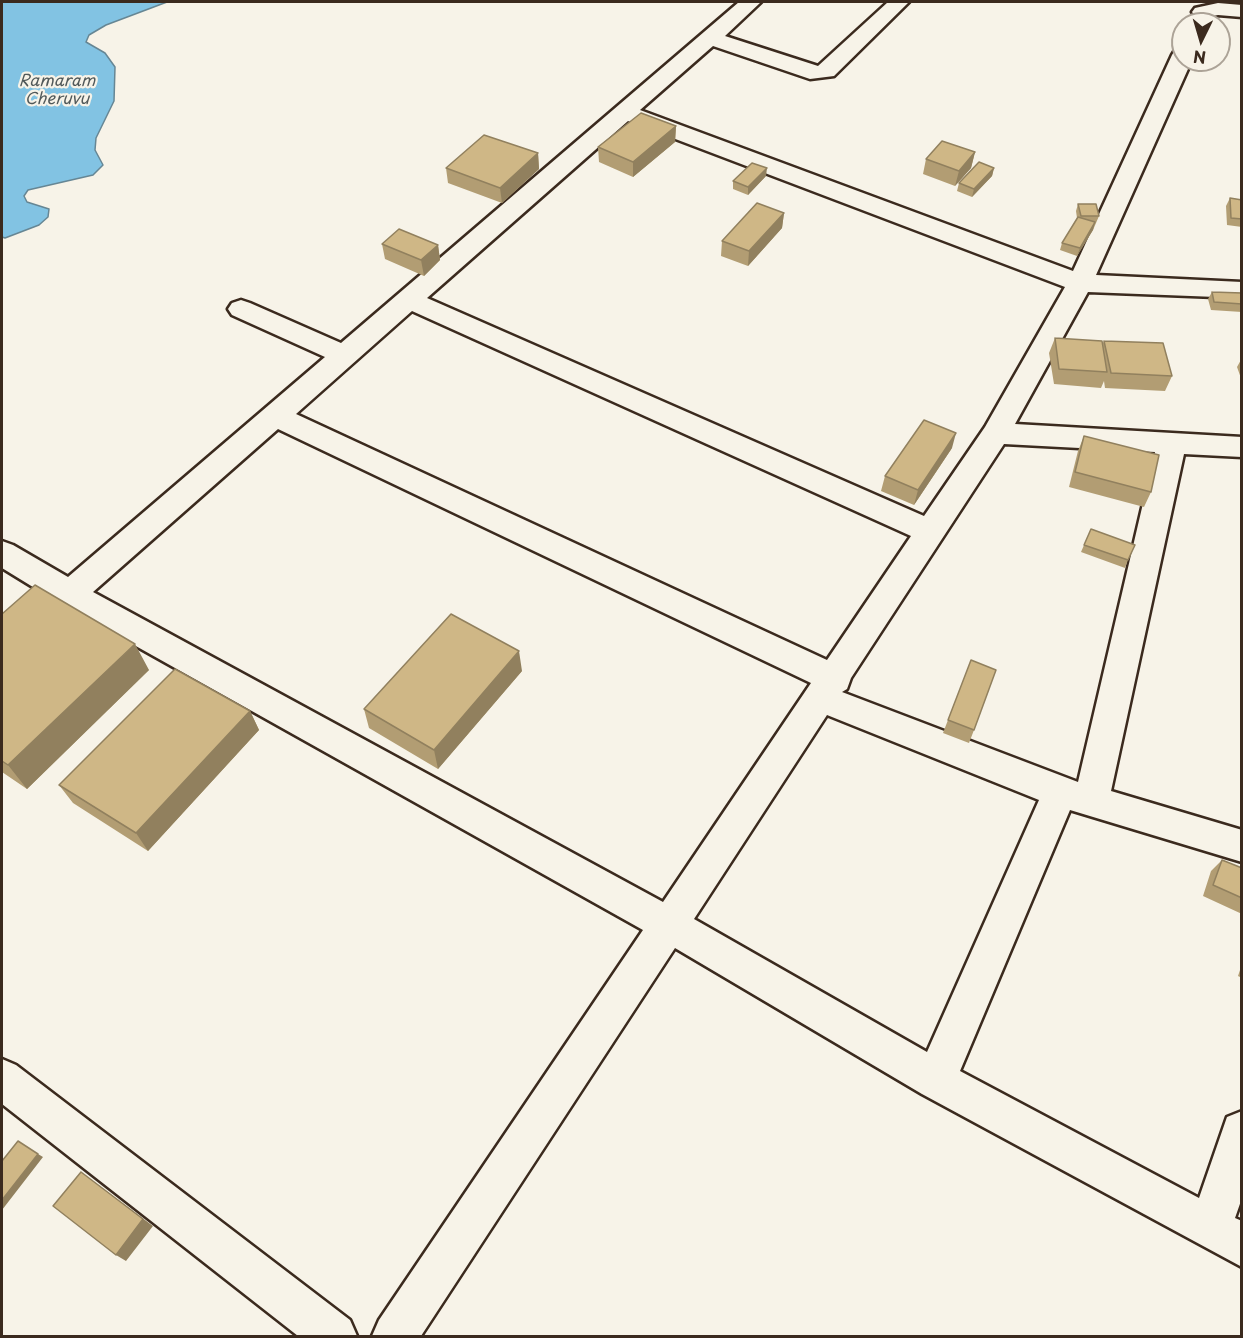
<!DOCTYPE html>
<style>
body{margin:0}
#map{position:relative;width:1243px;height:1338px;overflow:hidden;background:#f7f3e8;font-family:"Playpen Sans",sans-serif}
canvas{display:block}
.frame{position:absolute;inset:0;border:3px solid #3b2a1e;pointer-events:none}
.north{position:absolute;left:1171px;top:12px;width:60px;height:60px;box-sizing:border-box;background:#f7f3e8;border:2px solid #aca397;border-radius:50%;rotate:185deg;font-size:16px;font-weight:700;line-height:24px;text-align:center;color:#3b2a1e}
.north::after{content:'';display:block;margin:auto;width:21px;height:27px;background:#3b2a1e;clip-path:polygon(50% 0,100% 100%,50% 72%,0 100%)}
</style>
<div id="map">
<canvas width="1243" height="1338"></canvas>
<div class="frame"></div>
<div class="north">N</div>
</div>
<script>
const c = document.querySelector('canvas').getContext('2d');
c.lineJoin = 'round';
function fill(path, color) {
  c.fillStyle = color;
  c.fill(path, 'evenodd');
}
function poly(rows) {
  const path = new Path2D();
  for (const r of rows) {
    path.moveTo(r[0], r[1]);
    for (let i = 2; i < r.length; i += 2) path.lineTo(r[i], r[i + 1]);
  }
  return path;
}
function stroke(path, color, width, dash) {
  c.strokeStyle = color;
  c.lineWidth = width;
  c.lineCap = dash ? 'butt' : 'round';
  c.setLineDash(dash || []);
  c.stroke(path);
}
function write(font, color, halo, rows, align = 'center') {
  c.font = font + ' "Playpen Sans",sans-serif';
  c.lineWidth = 4.5;
  c.setLineDash([]);
  c.textBaseline = 'middle';
  c.strokeStyle = halo;
  c.fillStyle = color;
  for (const [text, x, y, turn = 0] of rows) {
    c.save();
    c.translate(x, y);
    c.rotate((+turn || 0) * Math.PI / 180);
    c.textAlign = isNaN(turn) ? turn : align;
    if (halo) c.strokeText(text, 0, 0);
    c.fillText(text, 0, 0);
    c.restore();
  }
}
const water = poly([
 [2,2,167,2,106,25,89,35,86,42,105,53,115,67,114,101,96,138,95,150,103,165,93,175,28,190,24,196,27,202,49,209,48,217,39,225,5,238,2,237,2,2]
]);
fill(water, '#82c3e3');
stroke(water, '#668694', 1.5);
const minor = poly([
 [739,2,761,2,725,36,818,66,888,2,909,2,834,76,810,79,713,46,640,110,1073,271,1172,55,1175,50,1183,49,1183,60,1192,60,1096,275,1242,282,1242,298,1088,292,1015,424,1242,437,1242,457,1184,454,1111,791,1242,830,1242,862,1070,810,960,1071,1199,1198,1227,1117,1242,1111,1242,1198,1235,1218,1242,1221,1242,1267,922,1094,675,948,421,1336,372,1336,379,1320,643,930,59,603,2,568,2,541,13,545,68,577,325,357,232,315,228,309,232,303,241,300,250,303,341,343,739,2],
 [628,121,1065,287,985,427,924,516,427,298,628,121],
 [412,311,911,536,827,660,296,414,412,311],
 [278,429,811,683,663,902,93,592,278,429],
 [1004,444,1155,452,1078,782,842,692,847,689,851,678,1004,444],
 [827,715,1039,800,927,1052,694,919,827,715],
 [1218,3,1242,5,1242,17,1218,15,1202,18,1195,16,1192,12,1195,8,1218,3],
 [2,1059,16,1065,350,1320,357,1336,298,1336,2,1104,2,1059]
]);
stroke(minor, '#3b2a1e', 5);
fill(minor, '#f7f3e8');
fill(poly([
 [676,126,675,142,633,177,599,162,598,147],
 [975,152,971,168,955,186,923,174,926,159],
 [538,153,539,169,502,203,448,183,446,168],
 [994,168,992,176,972,197,957,191,959,183],
 [766,176,748,195,733,189,733,181],
 [1230,198,1242,200,1242,227,1227,225,1226,206],
 [1078,204,1099,216,1093,230,1077,256,1060,250,1062,243,1077,218,1076,211],
 [784,213,782,228,748,266,721,256,722,241],
 [382,244,438,245,440,260,424,276,385,259],
 [1212,292,1242,293,1242,312,1211,310,1208,299],
 [1055,338,1102,345,1104,341,1172,376,1165,391,1105,388,1104,381,1101,388,1054,384,1049,353],
 [1242,358,1242,381,1237,367],
 [1084,436,1151,492,1144,507,1069,487,1078,451],
 [952,448,914,505,881,491,885,476],
 [1091,529,1128,560,1125,568,1081,552],
 [2,614,149,670,27,789,2,772],
 [971,660,974,730,969,743,943,733],
 [522,671,438,769,369,728,364,709],
 [250,711,259,730,148,851,73,803,59,785],
 [1222,860,1242,868,1242,914,1203,896,1211,871],
 [1242,964,1242,978,1238,976]
]), '#b29d73');
fill(poly([
 [676,126,675,142,633,177,633,162],
 [975,152,971,168,955,186,959,171],
 [538,153,539,169,502,203,500,188],
 [767,168,766,176,748,195,748,187],
 [994,168,992,176,972,197,974,189],
 [784,213,782,228,748,266,749,251],
 [1095,222,1093,230,1077,256,1080,248],
 [438,245,440,260,424,276,421,260],
 [956,433,952,448,914,505,918,490],
 [135,644,149,670,27,789,8,765],
 [519,651,522,671,438,769,434,750],
 [250,711,259,730,148,851,136,833],
 [38,1154,43,1157,2,1210,2,1200],
 [81,1172,153,1226,126,1261,116,1255]
]), '#91805e');
const building = poly([
 [641,113,676,126,633,162,598,147,641,113],
 [484,135,538,153,500,188,446,168,484,135],
 [942,141,975,152,959,171,926,159,942,141],
 [979,162,994,168,974,189,959,183,979,162],
 [752,163,767,168,748,187,733,181,752,163],
 [1230,198,1242,200,1242,219,1231,218,1230,198],
 [757,203,784,213,749,251,722,241,757,203],
 [1078,204,1096,204,1099,216,1081,216,1078,204],
 [1078,217,1095,222,1080,248,1062,243,1078,217],
 [399,229,438,245,421,260,382,244,399,229],
 [1212,292,1242,293,1242,304,1214,302,1212,292],
 [1055,338,1102,341,1107,372,1059,369,1055,338],
 [1104,341,1163,343,1172,376,1111,373,1104,341],
 [924,420,956,433,918,490,885,476,924,420],
 [1084,436,1159,455,1151,492,1075,472,1084,436],
 [1091,529,1135,545,1128,560,1084,545,1091,529],
 [35,585,135,644,8,765,2,761,2,614,35,585],
 [451,614,519,651,434,750,364,709,451,614],
 [971,660,996,670,974,730,948,720,971,660],
 [175,669,250,711,136,833,59,785,175,669],
 [1222,860,1242,868,1242,898,1213,885,1222,860],
 [18,1141,38,1154,2,1200,2,1161,18,1141],
 [81,1172,143,1219,116,1255,53,1206,81,1172]
]);
fill(building, '#cfb786');
stroke(building, '#91805e', 1.5);
write('italic 16px', '#505859', '#f7f3e8', [
 ["Ramaram",57,82],
 ["Cheruvu",57,100]
]);
</script>
